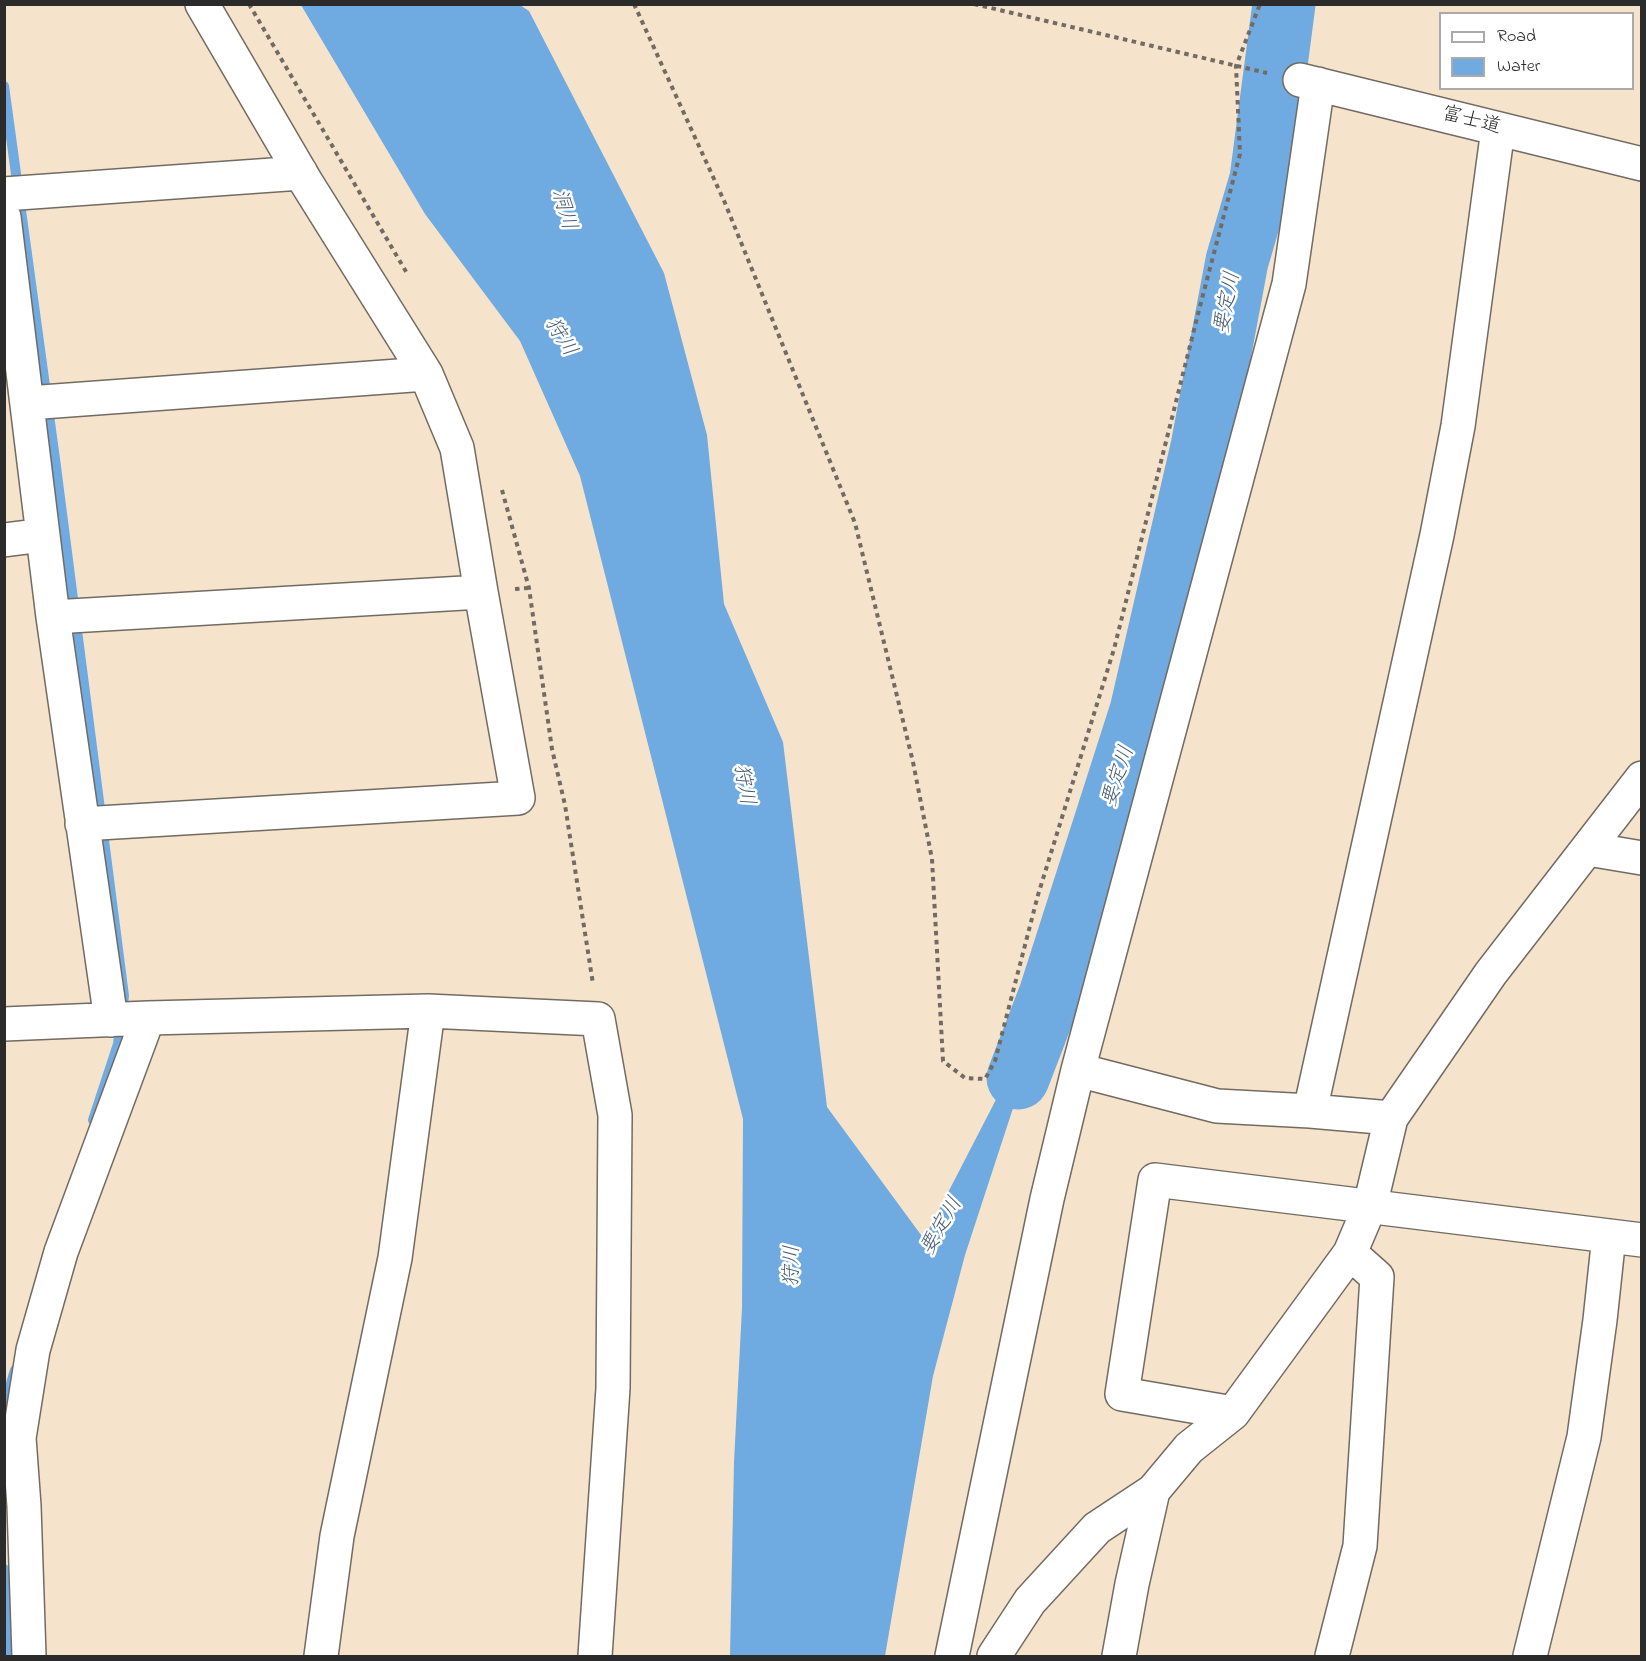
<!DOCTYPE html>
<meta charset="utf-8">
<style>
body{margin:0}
#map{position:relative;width:1646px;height:1661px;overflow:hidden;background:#f6e3cb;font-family:"Indie Flower",sans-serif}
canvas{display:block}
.frame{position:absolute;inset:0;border:6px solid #2b2b2b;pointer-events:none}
.legend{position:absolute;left:1439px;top:12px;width:195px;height:78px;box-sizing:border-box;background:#fff;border:2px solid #aaa;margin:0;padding:8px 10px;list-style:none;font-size:18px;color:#2b2b2b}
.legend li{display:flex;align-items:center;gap:12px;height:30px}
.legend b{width:30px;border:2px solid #aaa}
</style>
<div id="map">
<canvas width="1646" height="1661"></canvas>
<div class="frame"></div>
<ul class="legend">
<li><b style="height:8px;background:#fff"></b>Road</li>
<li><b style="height:16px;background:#6faae0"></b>Water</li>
</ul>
</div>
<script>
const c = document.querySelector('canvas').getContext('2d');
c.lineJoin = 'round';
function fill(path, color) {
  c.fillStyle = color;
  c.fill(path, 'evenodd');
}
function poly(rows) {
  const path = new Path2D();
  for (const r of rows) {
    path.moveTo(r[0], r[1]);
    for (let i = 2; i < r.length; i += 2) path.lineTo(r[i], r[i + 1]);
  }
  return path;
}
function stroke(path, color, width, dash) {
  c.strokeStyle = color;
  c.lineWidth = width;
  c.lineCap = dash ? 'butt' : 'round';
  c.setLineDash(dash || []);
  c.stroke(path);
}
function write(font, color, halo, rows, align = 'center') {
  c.font = font + ' "Indie Flower","Klee One",sans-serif';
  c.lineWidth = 5;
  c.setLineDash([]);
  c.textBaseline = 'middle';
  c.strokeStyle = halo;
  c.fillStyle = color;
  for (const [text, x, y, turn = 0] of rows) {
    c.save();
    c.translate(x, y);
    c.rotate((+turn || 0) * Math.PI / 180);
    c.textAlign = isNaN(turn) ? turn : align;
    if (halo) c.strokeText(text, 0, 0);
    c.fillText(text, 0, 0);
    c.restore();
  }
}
fill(poly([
 [520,5,529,11,664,273,707,435,724,604,783,742,827,1107,924,1239,1050,995,965,1255,933,1376,885,1656,730,1656,734,1462,742,1308,743,1119,580,476,520,341,425,214,301,5]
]), '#6faae0');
stroke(poly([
 [4,86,55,459,124,996,118,1044,93,1120],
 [4,1425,6,1400,15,1370],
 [4,1569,8,1656]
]), '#6faae0', 10);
stroke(poly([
 [1018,1078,1050,995,1141,711,1202,447,1237,261,1261,179,1284,4]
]), '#6faae0', 63);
const minor = poly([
 [1300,80,1642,164],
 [4,194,301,173],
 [4,217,53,617,111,1020],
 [28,403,426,374],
 [4,540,43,535],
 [53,617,481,592],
 [82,824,518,798,481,592,457,448,426,374,306,182,202,4],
 [1588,849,1642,858],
 [4,1024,148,1018,428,1011,598,1019,615,1115,613,1388,595,1656],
 [1078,1070,1217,1106,1310,1111],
 [1391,1118,1310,1111,1437,535,1458,426,1498,129],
 [1233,1413,1122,1394,1155,1180,1642,1240],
 [29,1656,24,1506,19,1438,33,1350,61,1252,148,1018],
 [321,1656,337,1536,395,1258,428,1011],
 [952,1656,1047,1199,1078,1070,1289,284,1318,84],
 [994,1656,1030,1601,1097,1528,1153,1491,1189,1448,1233,1413,1350,1253,1370,1206,1391,1118,1491,973,1642,778],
 [1119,1656,1132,1584,1153,1491],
 [1332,1656,1360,1546,1377,1277,1350,1253],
 [1530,1656,1584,1437,1600,1320,1609,1236]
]);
stroke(minor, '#726b63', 36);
stroke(poly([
 [249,4,408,275],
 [634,4,725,203,855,523,913,762,932,859,943,1061,965,1078,985,1079,995,1061,1038,895,1114,649,1198,314,1240,154,1236,66,1260,4],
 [974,4,1267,73],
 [502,490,529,588,552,749,565,805,593,984],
 [515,589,529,588]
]), '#726b63', 4, [4.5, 4.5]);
stroke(minor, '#fff', 33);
write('20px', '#2b2b2b', '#fff', [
 ["富士道",1471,122,14]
]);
write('italic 21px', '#465e73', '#fff', [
 ["洞川",562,210,74],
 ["要定川",1229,303,-79],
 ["狩川",559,338,58],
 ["要定川",1120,777,-72],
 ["狩川",742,785,80],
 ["要定川",943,1227,-60],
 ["狩川",794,1266,-89]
]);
</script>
